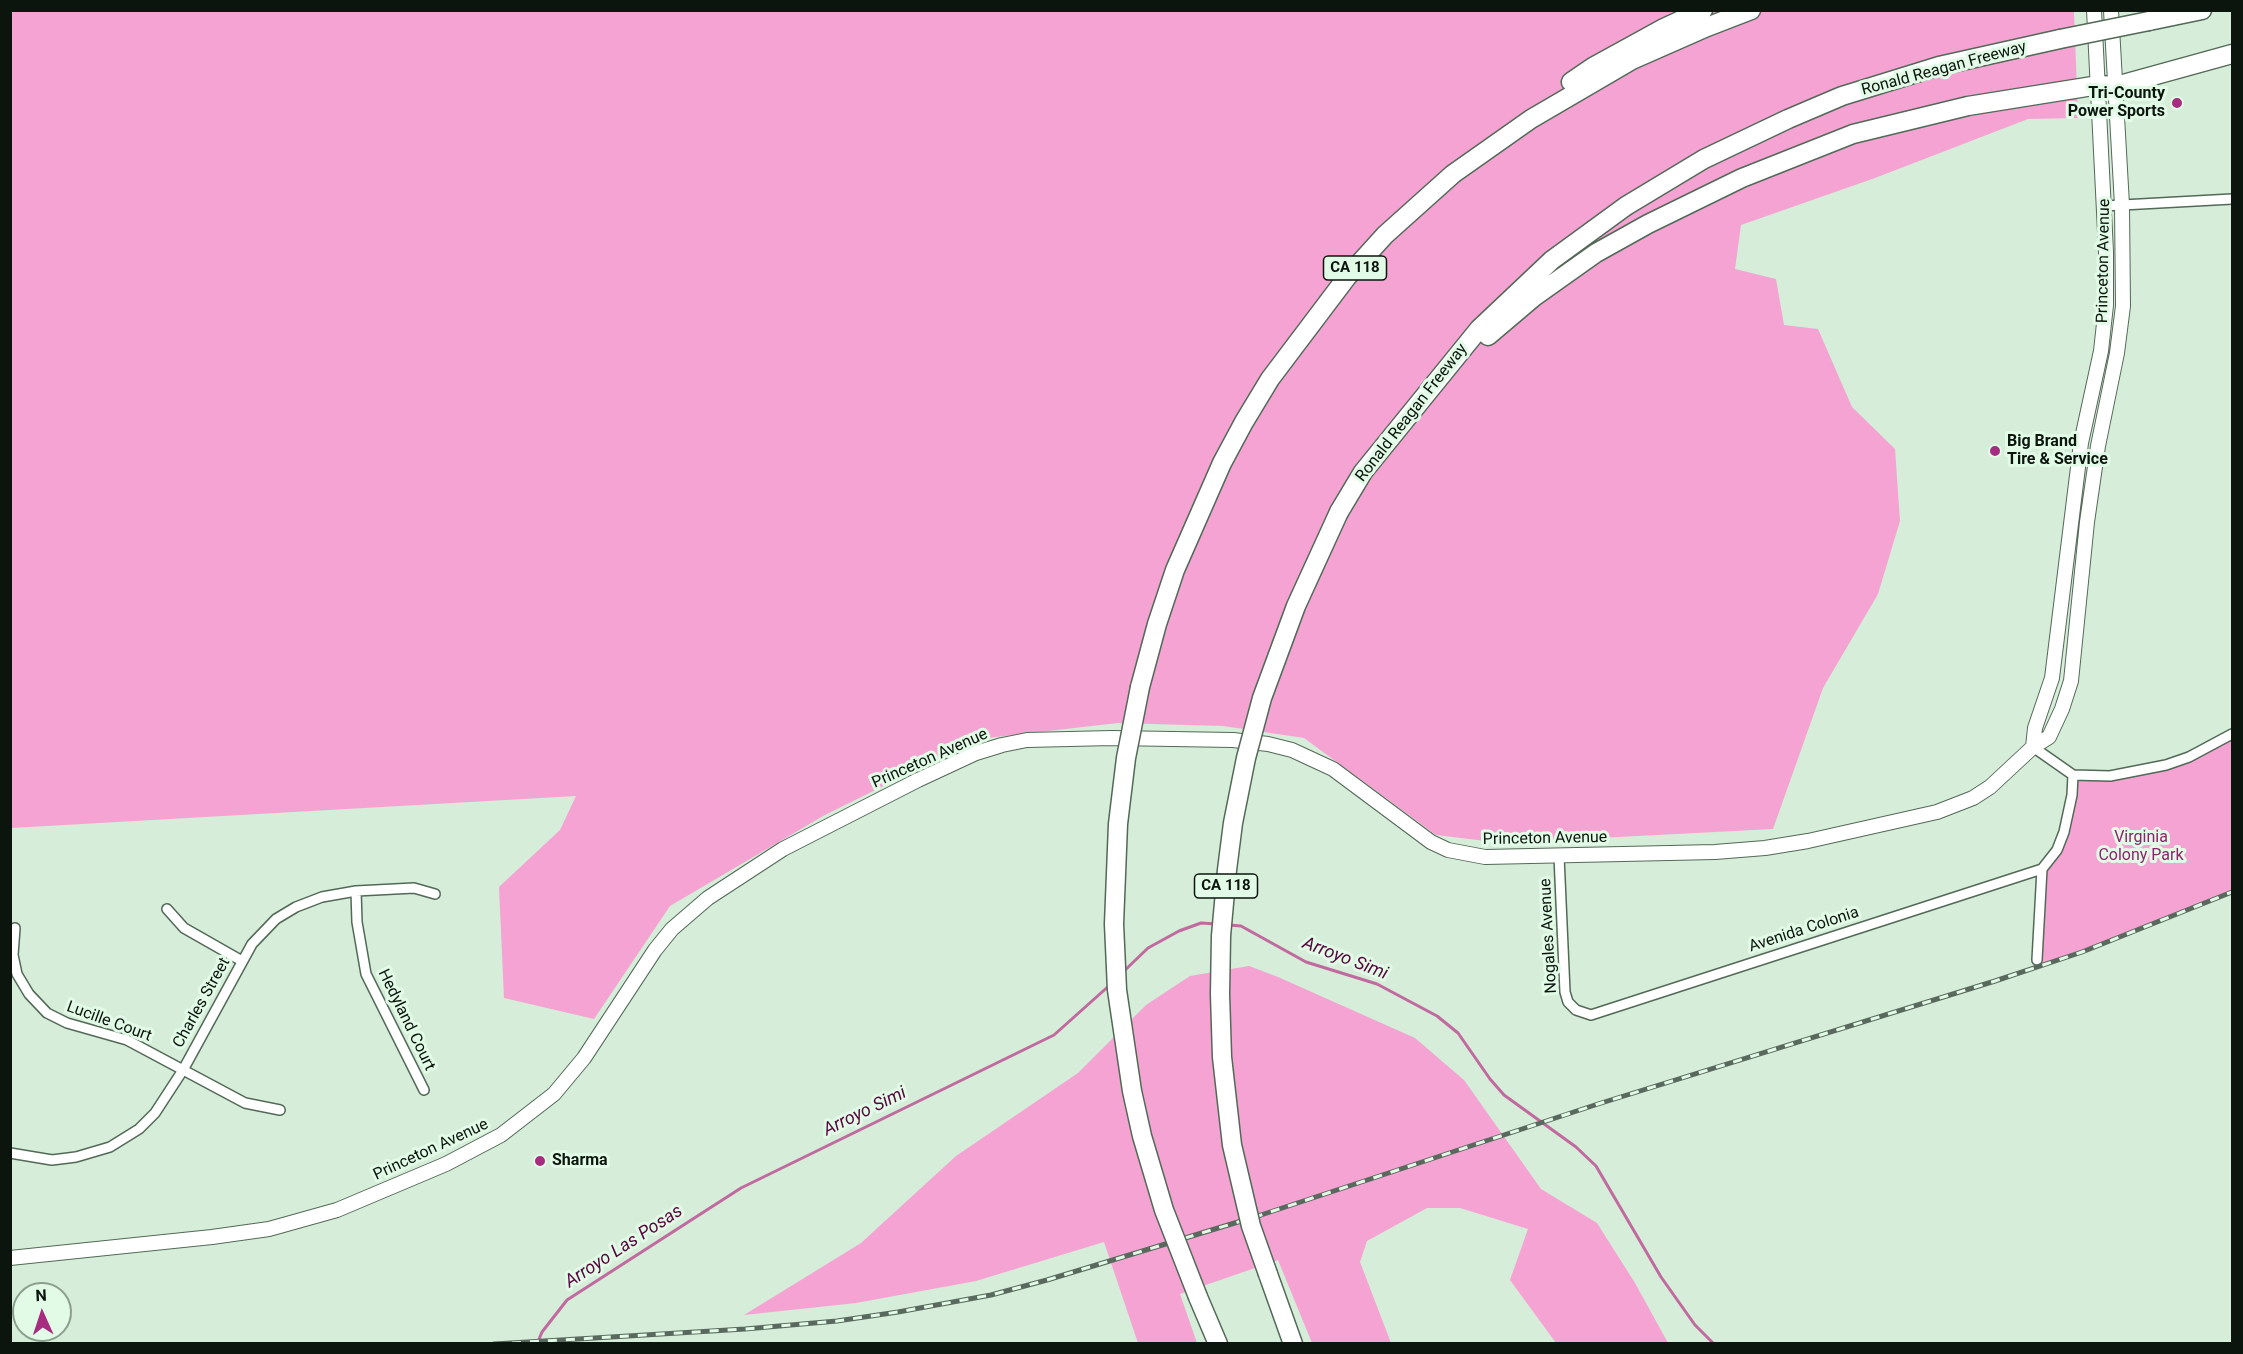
<!DOCTYPE html>
<style>
body{margin:0}
#map{position:relative;width:2243px;height:1354px;overflow:hidden;background:#d5edd9;font-family:Roboto,sans-serif}
canvas{display:block}
.frame{position:absolute;inset:0;border:12px solid #0b140d;pointer-events:none}
.north{position:absolute;left:12px;top:1282px;width:60px;height:60px;box-sizing:border-box;background:#e2fbe6;border:2px solid #8c9f8f;border-radius:50%;rotate:357deg;font-size:16px;font-weight:700;line-height:24px;text-align:center;color:#0b140d}
.north::after{content:'';display:block;margin:auto;width:21px;height:27px;background:#a72c7f;clip-path:polygon(50% 0,100% 100%,50% 72%,0 100%)}
</style>
<div id="map">
<canvas width="2243" height="1354"></canvas>
<div class="frame"></div>
<div class="north">N</div>
</div>
<script>
const c = document.querySelector('canvas').getContext('2d');
c.lineJoin = 'round';
function fill(path, color) {
  c.fillStyle = color;
  c.fill(path, 'evenodd');
}
function poly(rows) {
  const path = new Path2D();
  for (const r of rows) {
    path.moveTo(r[0], r[1]);
    for (let i = 2; i < r.length; i += 2) path.lineTo(r[i], r[i + 1]);
  }
  return path;
}
function stroke(path, color, width, dash) {
  c.strokeStyle = color;
  c.lineWidth = width;
  c.lineCap = dash ? 'butt' : 'round';
  c.setLineDash(dash || []);
  c.stroke(path);
}
function write(font, color, halo, rows, align = 'center') {
  c.font = font + ' Roboto,sans-serif';
  c.lineWidth = 6;
  c.setLineDash([]);
  c.textBaseline = 'middle';
  c.strokeStyle = halo;
  c.fillStyle = color;
  for (const [text, x, y, turn = 0] of rows) {
    c.save();
    c.translate(x, y);
    c.rotate((+turn || 0) * Math.PI / 180);
    c.textAlign = isNaN(turn) ? turn : align;
    if (halo) c.strokeText(text, 0, 0);
    c.fillText(text, 0, 0);
    c.restore();
  }
}
fill(poly([
 [11,11,2074,11,2078,118,2028,119,1875,178,1741,225,1735,269,1776,279,1784,325,1818,329,1852,407,1895,449,1900,521,1878,594,1823,688,1773,829,1502,843,1436,835,1304,738,1223,726,1118,723,978,739,823,816,670,906,594,1019,504,998,499,887,560,830,576,796,11,828],
 [2232,734,2232,892,2155,924,2037,967,2042,869,2057,850,2073,775,2110,776,2166,765],
 [1249,966,1278,977,1415,1038,1464,1080,1541,1189,1597,1223,1635,1283,1668,1343,1556,1343,1510,1280,1528,1229,1460,1208,1427,1208,1367,1241,1360,1262,1391,1343,1312,1343,1278,1260,1180,1294,1197,1343,1138,1343,1104,1242,976,1281,856,1303,744,1315,861,1243,956,1156,1078,1073,1146,1005,1190,976]
]), '#f5a3d3');
stroke(poly([
 [1229,925,1241,926,1306,962,1377,984,1437,1016,1458,1033,1490,1079,1504,1095,1576,1147,1596,1166,1661,1277,1695,1325,1714,1344],
 [1122,973,1148,948,1179,931,1201,923,1217,924],
 [537,1344,542,1332,567,1300,741,1188,1054,1035,1111,984]
]), '#c16a9f', 3);
const street = poly([
 [2104,206,2232,199],
 [2033,747,2073,775,2110,776,2166,765,2189,757,2232,734],
 [1559,856,1565,992,1568,1002,1576,1010,1591,1015,2042,869],
 [356,891,357,922,366,974,424,1090],
 [167,909,184,928,242,961],
 [15,928,13,955,17,974,29,994,47,1013,67,1023,127,1040,245,1103,280,1110],
 [2037,960,2042,869,2057,850,2064,832,2072,795,2073,775],
 [10,1153,52,1160,76,1157,110,1147,139,1129,155,1113,183,1070,252,944,276,919,296,907,322,897,356,891,414,888,435,894]
]);
const secondary = poly([
 [2033,747,2035,728,2052,678,2081,443,2101,351,2106,305,2106,252,2094,10],
 [10,1258,212,1237,269,1229,337,1210,446,1164,501,1135,554,1094,584,1058,655,950,672,929,708,898,783,849,918,780,976,753,1002,745,1027,740,1112,738,1233,740,1268,744,1292,750,1333,769,1431,842,1448,850,1485,857,1715,852,1765,848,1808,841,1937,812,1973,798,1990,787,2033,747,2049,737,2062,709,2071,681,2087,522,2098,446,2117,353,2123,306,2122,205,2111,10]
]);
const highway = poly([
 [2149,21,2202,10],
 [1571,82,1593,67,1664,28,1703,10],
 [1488,336,1534,297,1596,253,1648,224,1742,178,1853,134,1968,106,2099,85,2116,86,2232,54],
 [1339,512,1363,472,1479,329,1552,260,1626,206,1704,159,1788,119,1842,96,1939,66,2060,39],
 [1140,687,1157,624,1175,570,1222,463,1244,422,1270,379,1347,277,1385,235,1453,174,1531,119,1632,60,1707,27,1751,10],
 [1268,1274,1293,1344],
 [1198,1297,1218,1344]
]);
stroke(street, '#536957', 12);
stroke(secondary, '#536957', 16);
stroke(highway, '#536957', 21);
stroke(street, '#fff', 9);
stroke(secondary, '#fff', 14);
stroke(highway, '#fff', 18);
const rail = poly([
 [494,1344,745,1329,837,1321,898,1312,991,1295,1047,1280,1261,1215,1598,1104,1995,981,2082,952,2232,892]
]);
stroke(rail, '#5a695d', 5);
stroke(rail, '#e2fbe6', 3, [9]);
const highwayBridge = poly([
 [2060,39,2149,21],
 [1140,687,1126,758,1118,824,1114,924,1117,990,1132,1091,1142,1136,1164,1210,1198,1297],
 [1268,1274,1251,1226,1232,1145,1222,1057,1220,994,1221,936,1227,870,1233,823,1246,758,1262,698,1296,606,1339,512]
]);
stroke(highwayBridge, '#536957', 21, []);
stroke(highwayBridge, '#fff', 18);
for (const [x, y, r, color] of [
 [2177,103,6,"#a72c7f"],
 [1995,451,6,"#a72c7f"],
 [540,1161,6,"#a72c7f"]
]) {
  const dot = new Path2D();
  dot.arc(x, y, r, 0, 2 * Math.PI);
  c.fillStyle = color;
  c.fill(dot);
  stroke(dot, '#e2fbe6', 2);
}
for (const [x, y, w] of [
 [1355,268,63],
 [1226,886,63]
]) {
  const box = new Path2D();
  box.roundRect(x - w / 2, y - 12, w, 24, 4.5);
  c.fillStyle = '#e2fbe6';
  c.fill(box);
  stroke(box, '#0b140d', 1.5);
}
write('bold 15px', '#0b140d', null, [
 ["CA 118",1355,268],
 ["CA 118",1226,886]
]);
write('16px', '#0b140d', '#e2fbe6', [
 ["Ronald Reagan Freeway",1944,69,-15],
 ["Princeton Avenue",2104,261,-89],
 ["Ronald Reagan Freeway",1412,413,-52],
 ["Princeton Avenue",930,759,-24],
 ["Princeton Avenue",1545,839,-1],
 ["Avenida Colonia",1804,930,-18],
 ["Nogales Avenue",1549,936,-93],
 ["Charles Street",202,1003,-61],
 ["Hedyland Court",406,1020,64],
 ["Lucille Court",109,1022,20],
 ["Princeton Avenue",431,1150,-25]
]);
write('bold 16px', '#0b140d', '#e2fbe6', [
 ["Tri-County",2165,94,"right"],
 ["Power Sports",2165,112,"right"],
 ["Big Brand",2007,442],
 ["Tire & Service",2007,460],
 ["Sharma",552,1161]
], 'left');
write('16px', '#8c246b', '#e2fbe6', [
 ["Virginia",2141,838],
 ["Colony Park",2141,856]
]);
write('italic 18px', '#57053f', '#e2fbe6', [
 ["Arroyo Simi",1345,959,21],
 ["Arroyo Simi",865,1112,-26],
 ["Arroyo Las Posas",624,1247,-33]
]);
</script>
